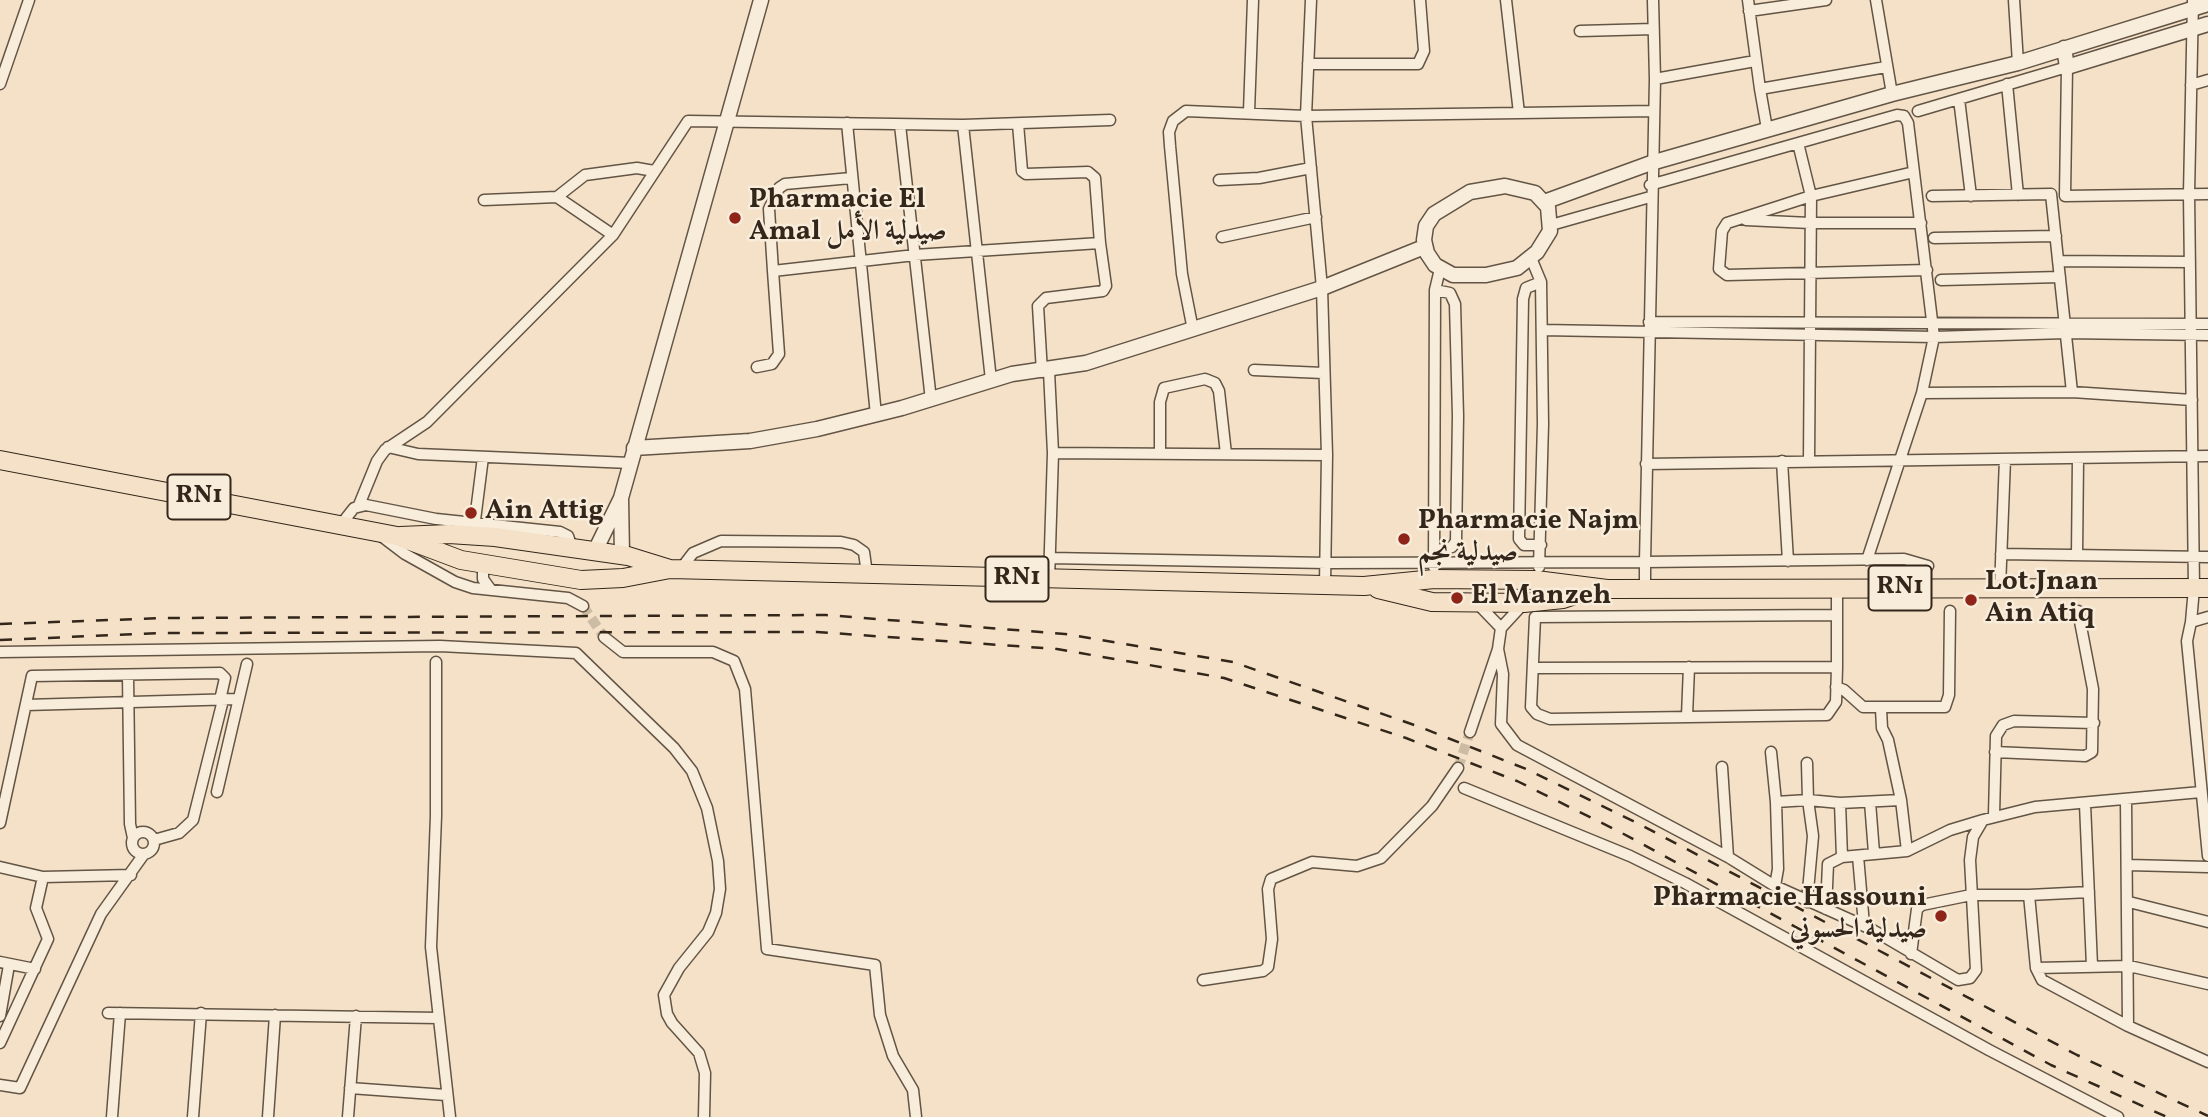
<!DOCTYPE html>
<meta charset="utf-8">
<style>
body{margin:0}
canvas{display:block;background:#f4e1c7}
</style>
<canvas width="2208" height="1117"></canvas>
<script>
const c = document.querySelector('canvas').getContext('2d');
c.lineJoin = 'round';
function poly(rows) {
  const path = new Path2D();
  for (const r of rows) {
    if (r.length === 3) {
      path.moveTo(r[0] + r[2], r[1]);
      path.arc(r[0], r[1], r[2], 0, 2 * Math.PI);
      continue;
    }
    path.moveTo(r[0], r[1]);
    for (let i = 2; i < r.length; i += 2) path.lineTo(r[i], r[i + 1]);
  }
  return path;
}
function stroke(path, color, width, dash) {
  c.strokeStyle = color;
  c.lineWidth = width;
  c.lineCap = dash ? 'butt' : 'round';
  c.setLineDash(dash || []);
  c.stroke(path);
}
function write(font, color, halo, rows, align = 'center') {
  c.font = font + ' Vollkorn,Amiri,serif';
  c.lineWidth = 5;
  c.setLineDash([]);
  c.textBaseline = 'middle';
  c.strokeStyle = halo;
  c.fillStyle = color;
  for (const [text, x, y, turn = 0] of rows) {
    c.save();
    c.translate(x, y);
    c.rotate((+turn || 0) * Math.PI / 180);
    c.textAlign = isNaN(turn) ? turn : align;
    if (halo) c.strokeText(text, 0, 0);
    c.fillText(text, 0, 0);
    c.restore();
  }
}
stroke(poly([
 [583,606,604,637],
 [1458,768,1470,732]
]), '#cdbca4', 10, [10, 5]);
const minor = poly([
 [1311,0,1306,116,1322,288,1327,455,1325,585],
 [1506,0,1519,113,1654,111],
 [1748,0,1760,89,1886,67],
 [1876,0,1892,94],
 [2014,0,2018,63],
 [1749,11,1826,0],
 [1580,31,1653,29],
 [1308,64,1418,64,1424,51,1420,0],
 [1655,79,1755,61],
 [0,84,29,0],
 [2007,84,2018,195],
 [2191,85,2208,80],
 [1760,89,1767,129],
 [1959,99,1971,196],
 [1918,111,2067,67,2065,196,2208,194],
 [1249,112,1253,0],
 [847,123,876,415],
 [1018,124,1022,171,1026,174,1088,172,1095,178,1100,243],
 [900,125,931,400],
 [963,125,991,380],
 [1798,143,1811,196,1809,460],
 [1914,172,1811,196,1727,223,1722,231,1719,269,1727,275,1927,270],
 [1219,180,1259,178,1311,168],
 [1650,185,1897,115,1904,116,1908,123,1934,337,1922,393,1867,560],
 [557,197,585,175,637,168,654,171],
 [484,200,557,197,613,235],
 [1746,220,1810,223,1921,223],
 [1551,225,1650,197],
 [1222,237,1316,217],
 [1934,238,2056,236],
 [1531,258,1541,282,1543,424,1539,567],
 [2058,261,2190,262],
 [773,271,769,209,779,188,785,184,851,178],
 [1941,280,2060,277],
 [1541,282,1526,288,1523,299,1519,539,1524,545,1541,545],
 [1649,322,2208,324],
 [1193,330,1182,274,1170,146,1169,132,1173,121,1186,111,1306,116,1519,113],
 [1542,330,1934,337,2066,333,2208,335],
 [757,367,772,364,779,354,773,271,915,255,1100,243,1106,286,1103,291,1046,298,1038,306,1042,372],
 [1254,370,1323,373],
 [2072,392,2192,400],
 [1922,393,2072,392,2051,194,1932,196],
 [388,447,418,454,630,463],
 [1053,453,1327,455],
 [1160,454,1160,402,1164,388,1205,379,1215,383,1219,391,1226,454],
 [1782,461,1788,561],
 [1646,464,2208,456],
 [359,505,377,461,385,450,427,422,613,235,688,121,963,125,1110,120],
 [475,520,483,457],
 [339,527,354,508,366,505,436,519,560,532,568,536,572,548],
 [380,535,405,554,455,582,473,588,568,598,583,606],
 [1434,551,1452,547,1456,541,1458,416,1455,304,1450,293,1435,290],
 [2001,554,2208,557],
 [2077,555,2078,459],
 [1050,558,1327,563,1645,562,1655,79,1653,0],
 [483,565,483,579,491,590],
 [1434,567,1435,290,1440,269],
 [680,570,693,553,721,541,841,542,854,545,864,552,867,574],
 [1049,580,1053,453,1049,371],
 [2000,588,2005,459],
 [1645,589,1645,562,1904,559,1928,566],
 [1837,615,1535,617,1531,707,1537,714,1550,719,1827,715,1836,702,1837,667,1837,588],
 [2208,617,2191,622,2187,641,2208,856],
 [2191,622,2194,588,2189,194,2193,0],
 [1501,628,1524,603],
 [604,637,623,652,713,652,734,661,745,689,767,949,875,965,880,1015,893,1056,913,1090,916,1117],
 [1498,649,1503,674,1501,724,1517,745,1728,857,1775,886,1871,929,1958,980,1970,978,1976,970,1970,860,1973,837,1983,820,2035,807,2201,792],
 [0,652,440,646,576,653,674,748,692,771,707,808,718,861,720,889,716,913,708,932,679,968,664,995,667,1014,672,1023,699,1053,705,1073,704,1117],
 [436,662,436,816,431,947,450,1117],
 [1533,668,1837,667],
 [128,676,130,824,133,838],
 [1836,687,1844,690,1863,707,1945,707,1949,695,1950,611],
 [26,705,238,699],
 [1881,709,1882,728,1888,740,1901,800,1907,851],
 [1687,716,1689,667],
 [1470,732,1498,649,1501,628,1477,603],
 [1771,752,1776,802,1778,869,1775,886],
 [1995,752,2085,756,2092,752,2093,689,2078,611],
 [1807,763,1808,800,1840,803,1842,857],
 [1722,767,1728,857],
 [1464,788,1630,856,1685,883,1989,1050,2118,1117],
 [217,792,247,664],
 [2126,801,2128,1026],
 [1776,802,1808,800,1813,836,1807,902],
 [1870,802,1874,853],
 [1840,803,1901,800],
 [2085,804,2092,966],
 [1994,815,1996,736,2003,725,2014,721,2094,723],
 [0,823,32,676,220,673,225,678,220,700],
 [143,843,11],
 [154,840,179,833,193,820,223,700],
 [1858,856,1864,925],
 [2128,865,2208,867],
 [0,867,43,877,131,875],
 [2029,895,2089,892],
 [2129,902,2208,922],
 [1826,909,1828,864,1842,857,1907,851,1950,830,1983,820],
 [1911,954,1917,909,1922,905,1971,895,2029,895,2036,968,2042,980,2128,1026,2208,1062],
 [0,962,35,969],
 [2036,968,2129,966,2208,984],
 [1203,980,1263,971,1268,967,1272,939,1268,889,1271,879,1312,862,1357,866,1381,858,1432,806,1458,768],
 [108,1013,439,1018],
 [0,1016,9,965],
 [0,1043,48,939,36,908,43,877],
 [0,1085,20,1088,101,914,144,854],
 [350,1088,446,1095],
 [112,1117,120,1013],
 [193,1117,201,1013],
 [268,1117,275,1015],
 [348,1117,356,1016]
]);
const tertiary = poly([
 [2064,48,2067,67,2208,24],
 [1505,186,1535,193,1548,207,1550,231,1537,252,1517,268,1486,275,1453,275,1435,265,1427,253,1424,240,1426,226,1434,214,1470,192,1505,186],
 [1544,202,1651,163,1892,94,2018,63,2208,4],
 [634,448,750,441,817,429,902,408,1012,374,1086,363,1322,288,1424,247],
 [621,498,622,555],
 [595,551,621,498,761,0]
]);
const primary = poly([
 [0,460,397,536,461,560,581,580,623,578,670,569,1364,586,1434,579,1536,580,1607,589,2208,588],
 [400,536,449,534,495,537,628,556,670,569],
 [1378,589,1432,602,1524,603,1563,599,1592,589]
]);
stroke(minor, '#635545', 13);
stroke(tertiary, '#635545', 17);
stroke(primary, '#33261a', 20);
stroke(minor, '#f8ecdb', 10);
stroke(tertiary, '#f8ecdb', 14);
stroke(primary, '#f4e1c7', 18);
stroke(poly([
 [0,624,165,618,826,615,1065,634,1233,662,1420,727,1526,769,1641,825,2077,1055,2208,1116],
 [0,640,160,633,817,632,1057,649,1224,678,1406,738,1517,781,1620,832,2051,1065,2167,1117]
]), '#33261a', 2.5, [12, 12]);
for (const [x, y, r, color] of [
 [735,218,7,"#8f2418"],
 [471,513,7,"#8f2418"],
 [1404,539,7,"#8f2418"],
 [1457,598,7,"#8f2418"],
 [1971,600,7,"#8f2418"],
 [1941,916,7,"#8f2418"]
]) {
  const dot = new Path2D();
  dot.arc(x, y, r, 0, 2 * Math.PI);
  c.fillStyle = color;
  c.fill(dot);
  stroke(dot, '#f8ecdb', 2.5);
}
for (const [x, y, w] of [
 [199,497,63],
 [1017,579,63],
 [1900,588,63]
]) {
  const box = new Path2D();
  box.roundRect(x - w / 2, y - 22.5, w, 45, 5);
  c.fillStyle = '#f8ecdb';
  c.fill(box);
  stroke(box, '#33261a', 2);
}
write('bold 26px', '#33261a', null, [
 ["RN1",199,497],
 ["RN1",1017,579],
 ["RN1",1900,588]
]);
write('bold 28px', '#33261a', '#f8ecdb', [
 ["Pharmacie El",749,202],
 ["Amal صيدلية الأمل",749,234],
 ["Ain Attig",485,513],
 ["Pharmacie Najm",1418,523],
 ["صيدلية نجم",1418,555],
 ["Lot.Jnan",1985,584],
 ["Ain Atiq",1985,616],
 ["El Manzeh",1471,598],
 ["Pharmacie Hassouni",1927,900,"right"],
 ["صيدلية الحسوني",1927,932,"right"]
], 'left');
</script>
